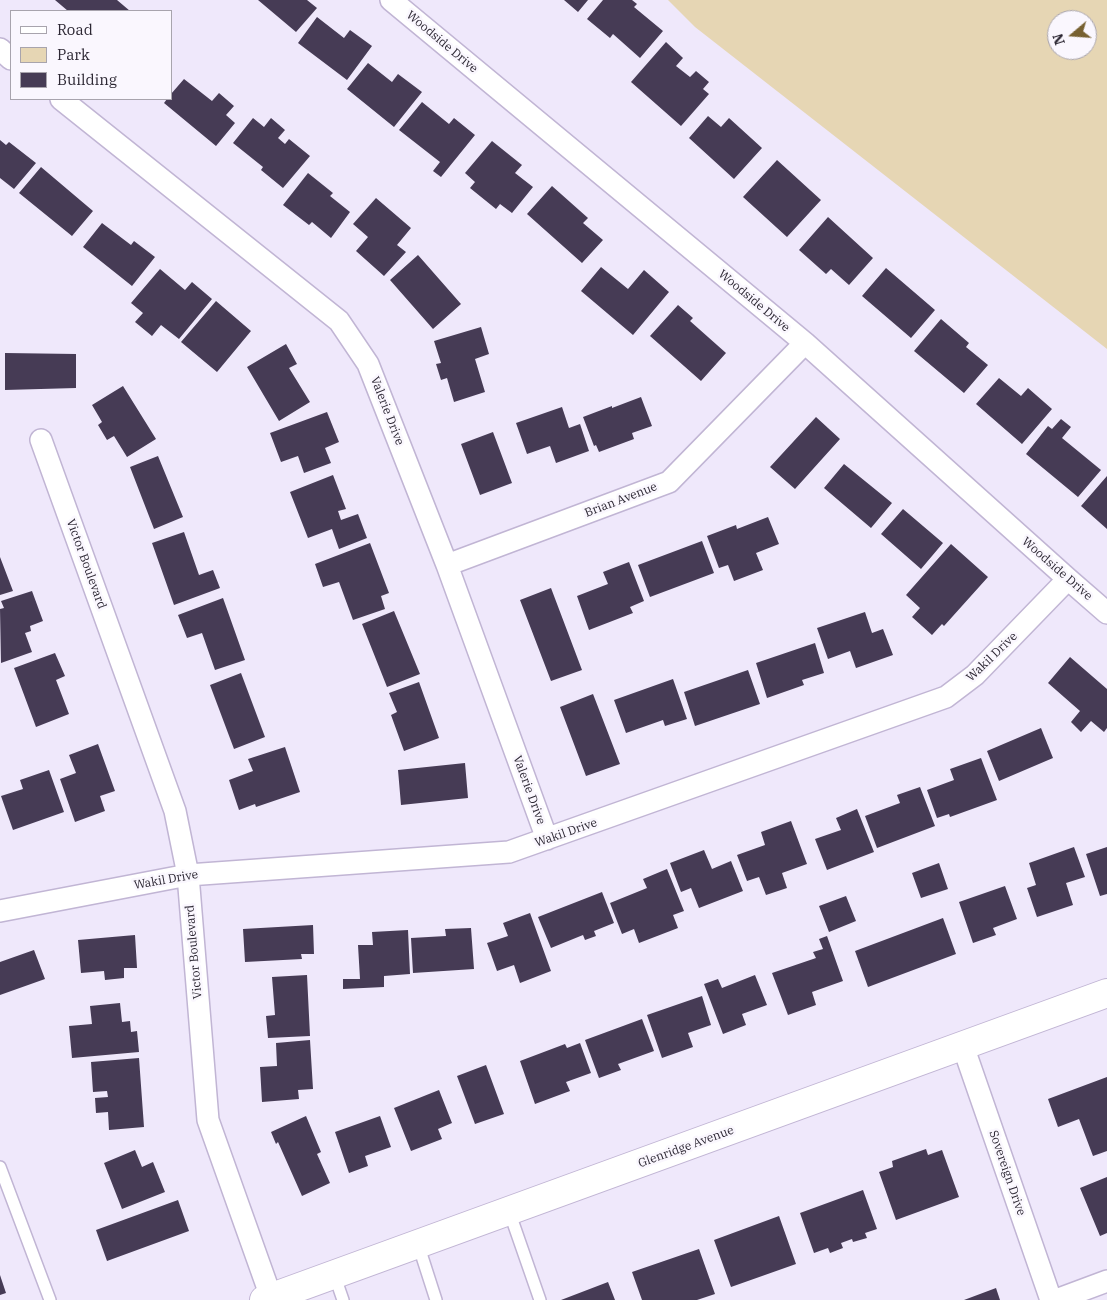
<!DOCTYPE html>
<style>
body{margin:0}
#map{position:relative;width:1107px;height:1300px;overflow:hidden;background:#efe8fb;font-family:"IBM Plex Serif",serif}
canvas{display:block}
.legend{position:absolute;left:10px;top:10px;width:162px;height:90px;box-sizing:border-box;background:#faf7fe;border:1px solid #a8a4ad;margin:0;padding:6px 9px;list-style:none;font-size:15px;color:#2c2733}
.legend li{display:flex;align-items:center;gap:10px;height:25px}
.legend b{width:25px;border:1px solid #a8a4ad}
.north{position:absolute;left:1047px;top:10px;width:50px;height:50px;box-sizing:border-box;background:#faf7fe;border:1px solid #a8a4ad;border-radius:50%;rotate:252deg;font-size:14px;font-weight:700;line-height:20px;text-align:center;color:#2c2733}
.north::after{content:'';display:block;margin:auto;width:18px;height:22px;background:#776131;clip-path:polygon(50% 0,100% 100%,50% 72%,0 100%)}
</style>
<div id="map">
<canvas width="1107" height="1300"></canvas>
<ul class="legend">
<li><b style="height:6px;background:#fff"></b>Road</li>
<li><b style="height:14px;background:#e6d6b4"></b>Park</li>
<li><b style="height:14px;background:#463b55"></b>Building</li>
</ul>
<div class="north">N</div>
</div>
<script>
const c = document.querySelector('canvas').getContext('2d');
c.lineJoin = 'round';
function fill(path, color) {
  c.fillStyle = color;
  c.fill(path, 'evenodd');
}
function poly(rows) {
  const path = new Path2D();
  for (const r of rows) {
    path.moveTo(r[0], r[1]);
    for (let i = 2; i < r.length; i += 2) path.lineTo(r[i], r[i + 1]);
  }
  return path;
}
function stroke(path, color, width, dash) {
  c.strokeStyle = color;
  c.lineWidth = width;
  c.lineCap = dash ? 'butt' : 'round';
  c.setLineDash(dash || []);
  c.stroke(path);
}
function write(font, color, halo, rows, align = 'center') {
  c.font = font + ' "IBM Plex Serif",serif';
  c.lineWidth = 5;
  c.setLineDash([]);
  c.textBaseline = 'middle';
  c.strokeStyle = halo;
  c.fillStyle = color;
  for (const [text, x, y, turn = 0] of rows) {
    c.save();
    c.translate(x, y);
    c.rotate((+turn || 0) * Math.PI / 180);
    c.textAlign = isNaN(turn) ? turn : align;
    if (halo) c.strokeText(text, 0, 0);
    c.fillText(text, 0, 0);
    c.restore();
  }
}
fill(poly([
 [668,0,1107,0,1107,349,695,27],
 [1057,20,1087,20,1087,50,1057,50]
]), '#e6d6b4');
fill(poly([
 [55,0,117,0,130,11,68,11],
 [258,0,307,0,317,8,296,32],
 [564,0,588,0,578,12],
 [603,0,632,0,637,4,634,7,663,31,640,58,613,34,610,38,587,19],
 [317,17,344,38,350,30,372,46,347,80,298,43],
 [666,42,683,58,676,66,690,77,696,71,709,82,703,89,709,94,681,126,631,82],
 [368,63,392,82,398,74,422,92,394,127,347,89],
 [184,79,212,101,219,93,234,106,226,115,235,123,216,146,164,103,167,99,171,99,171,94],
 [422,102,449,124,454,118,475,135,441,177,433,171,440,162,399,130],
 [708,116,721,127,729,118,762,148,734,179,689,138],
 [253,118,264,127,271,118,285,130,278,138,285,144,289,139,310,156,283,188,261,170,263,167,233,143],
 [0,140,6,145,9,142,36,163,14,189,0,178],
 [492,141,522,165,515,173,533,187,512,213,500,204,496,209,470,188,475,182,465,173],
 [777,160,821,200,787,237,743,197],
 [41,167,93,211,72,236,19,193],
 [308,173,333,193,330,196,350,212,331,238,312,222,309,225,283,205],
 [552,186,588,218,583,223,603,240,582,263,527,214],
 [376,198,411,228,397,245,406,252,384,276,356,251,368,237,353,224],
 [828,217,873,258,849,285,831,269,826,274,799,250],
 [102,223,131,245,134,241,155,257,132,286,83,247],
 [418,255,461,304,433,329,390,280],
 [601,267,628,289,644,270,669,292,633,335,581,291],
 [886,268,935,310,911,338,862,296],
 [160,269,185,290,192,282,212,299,179,339,161,325,152,336,135,322,143,313,131,303],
 [216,301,251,331,217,372,181,342],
 [678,305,693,318,690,321,726,353,701,381,650,336],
 [941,319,969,343,966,347,988,365,964,393,914,351],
 [481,327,489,354,475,359,485,392,454,402,447,378,441,380,436,364,441,363,434,341],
 [286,344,297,364,289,368,310,402,279,421,247,367],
 [5,353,76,354,76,388,5,390],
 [999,378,1021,396,1028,388,1052,409,1022,444,976,404],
 [123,386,156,439,127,457,114,436,107,440,98,425,102,422,92,405],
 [641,397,652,426,632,433,634,439,599,452,596,445,594,446,583,417,612,406,612,408],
 [562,407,569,428,580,424,589,451,556,463,550,446,527,454,516,423],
 [327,412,339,442,325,448,331,463,304,473,298,456,281,462,270,433],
 [816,417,840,439,795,489,770,467],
 [1061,419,1071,427,1062,438,1101,470,1078,497,1026,454,1048,426,1052,429],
 [493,432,512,483,480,495,461,444],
 [158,456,183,517,154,529,130,467],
 [844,464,892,503,871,528,824,488],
 [333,475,346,509,338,511,341,520,358,514,367,538,339,549,332,529,308,538,290,492],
 [1107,476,1107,529,1081,506],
 [903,509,943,543,921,569,881,534],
 [768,517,779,544,756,553,763,570,734,581,728,565,719,568,707,536,736,525,737,529],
 [184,532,199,575,213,570,220,588,174,605,152,543],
 [702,541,714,573,650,597,638,565],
 [370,543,389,593,381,596,385,609,353,620,339,582,323,587,315,564],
 [951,544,988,577,944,626,942,624,932,635,912,617,920,608,906,595],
 [0,557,13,591,0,595],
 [629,562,644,601,630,607,633,613,589,630,577,596,608,584,603,572],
 [551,588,582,670,551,681,520,600],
 [32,591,43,621,30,626,31,631,25,633,32,652,1,663,0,609,4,608,1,601],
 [223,598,245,660,215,670,202,633,187,638,178,615],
 [394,611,420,674,387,687,362,624],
 [865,612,872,633,883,629,893,655,856,668,850,651,828,659,817,628],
 [815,643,824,673,802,680,804,685,767,698,756,663],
 [55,653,65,676,56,680,69,714,36,727,14,668],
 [1070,657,1107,689,1107,728,1104,732,1091,721,1081,732,1071,722,1080,711,1048,683],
 [748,670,760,704,695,726,684,692],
 [241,673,265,737,234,749,210,685],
 [673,679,687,719,665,726,663,720,626,733,614,700],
 [419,682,439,738,404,751,391,715,397,712,389,693],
 [593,694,620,764,586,776,560,707],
 [1041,728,1053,758,999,781,987,751],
 [98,744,115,791,100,796,105,811,75,822,60,779,76,773,69,755],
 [285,747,300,792,256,807,255,804,239,810,229,780,253,771,248,759],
 [981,758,997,800,950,817,949,814,937,818,927,790,954,780,950,769],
 [465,763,468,798,401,805,398,770],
 [49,770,64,812,13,830,1,796,23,789,20,780],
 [920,787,935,826,877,848,865,816,900,803,897,795],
 [857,809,874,852,827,870,815,839,841,830,836,818],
 [791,821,807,864,782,873,787,888,766,895,759,877,747,881,737,855,765,845,761,832],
 [1074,847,1085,877,1066,883,1073,905,1037,917,1027,888,1036,885,1029,863],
 [1107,847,1107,894,1100,896,1086,854],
 [704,850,712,869,731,861,743,891,699,908,691,888,681,892,670,863],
 [939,863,948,889,921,898,912,873],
 [667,869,684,911,673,915,678,928,639,943,634,929,622,934,610,903,647,888,643,879],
 [1005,886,1017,919,993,928,996,935,973,943,959,902],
 [602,892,614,923,594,931,596,936,585,940,583,935,551,948,538,917],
 [846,896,856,921,829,932,819,906],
 [530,913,551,971,520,983,514,965,497,971,487,943,508,936,503,923],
 [943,918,956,954,868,987,855,951],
 [313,925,314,954,301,954,302,959,245,962,243,929],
 [471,928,474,969,413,973,411,938,446,936,445,929],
 [408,930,410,974,384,976,384,987,343,989,343,979,360,979,358,945,373,945,372,932],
 [135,935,137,968,124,968,124,978,105,980,104,971,81,973,78,940],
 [827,936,843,981,812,992,816,1005,788,1015,772,973,816,958,813,952,823,949,819,939],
 [34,950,45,979,0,995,0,962],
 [307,975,310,1036,268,1038,266,1016,275,1015,272,977],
 [755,975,767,1005,742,1014,746,1025,723,1034,704,984,718,979,722,988],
 [702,996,711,1025,688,1033,693,1047,662,1058,647,1015],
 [120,1003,122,1022,130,1021,131,1032,137,1031,139,1052,72,1058,69,1026,92,1024,90,1006],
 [642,1019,654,1051,618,1064,621,1070,599,1078,585,1040],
 [310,1040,313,1089,298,1090,299,1099,262,1102,260,1067,277,1066,276,1043],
 [580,1043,591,1073,566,1082,570,1091,535,1104,520,1061,565,1044,567,1048],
 [139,1058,144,1127,109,1130,108,1112,96,1113,95,1098,108,1097,107,1091,93,1092,91,1062],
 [486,1065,504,1114,475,1124,457,1076],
 [1107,1077,1107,1151,1093,1156,1079,1119,1058,1127,1048,1099],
 [439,1090,452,1123,438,1129,442,1139,411,1151,394,1108],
 [306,1116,321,1152,317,1154,330,1183,302,1196,278,1142,276,1144,271,1132],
 [380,1116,391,1147,365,1156,368,1166,349,1173,335,1132],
 [926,1149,928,1155,942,1150,959,1197,896,1220,879,1172,893,1167,892,1161],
 [135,1150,142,1167,153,1162,165,1192,122,1209,104,1163],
 [1107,1177,1107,1233,1100,1236,1080,1188],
 [863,1190,877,1229,865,1233,867,1238,853,1242,852,1239,841,1243,843,1248,830,1253,828,1248,814,1253,800,1213],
 [178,1200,189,1231,107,1261,96,1230],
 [779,1216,796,1264,731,1287,714,1240],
 [699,1249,715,1294,697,1300,642,1300,632,1272],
 [0,1275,6,1293,0,1295],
 [608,1282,615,1300,561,1300],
 [996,1288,1000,1300,964,1300]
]), '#463b55');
const lane = poly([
 [0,1167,50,1300],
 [509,1211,540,1300],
 [418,1244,436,1300],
 [334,1274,343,1300]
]);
const street = poly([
 [391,0,805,343,1068,579,1107,613],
 [0,49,11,59],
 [61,99,339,321,368,364,447,565,547,839],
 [41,440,175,811,188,875,208,1120,271,1297],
 [447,565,669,482,805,343],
 [0,911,188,875,509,852,946,697,975,675,1068,579],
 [963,1046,1051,1300],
 [1056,1300,1107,1281]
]);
const secondary = poly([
 [264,1300,1107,993]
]);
stroke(lane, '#c1b5d4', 14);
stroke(street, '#c1b5d4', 24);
stroke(secondary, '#c1b5d4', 30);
stroke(lane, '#fff', 11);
stroke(street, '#fff', 21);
stroke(secondary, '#fff', 28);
write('12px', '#2c2733', '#faf7fe', [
 ["Woodside Drive",442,42,40],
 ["Woodside Drive",754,301,40],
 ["Valerie Drive",387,411,69],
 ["Brian Avenue",621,500,-21],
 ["Victor Boulevard",86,564,70],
 ["Woodside Drive",1057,569,41],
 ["Wakil Drive",992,657,-44],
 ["Valerie Drive",529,790,70],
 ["Wakil Drive",566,833,-19],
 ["Wakil Drive",166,880,-10],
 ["Victor Boulevard",194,952,-95],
 ["Glenridge Avenue",686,1147,-20],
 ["Sovereign Drive",1007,1173,71]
]);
</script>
